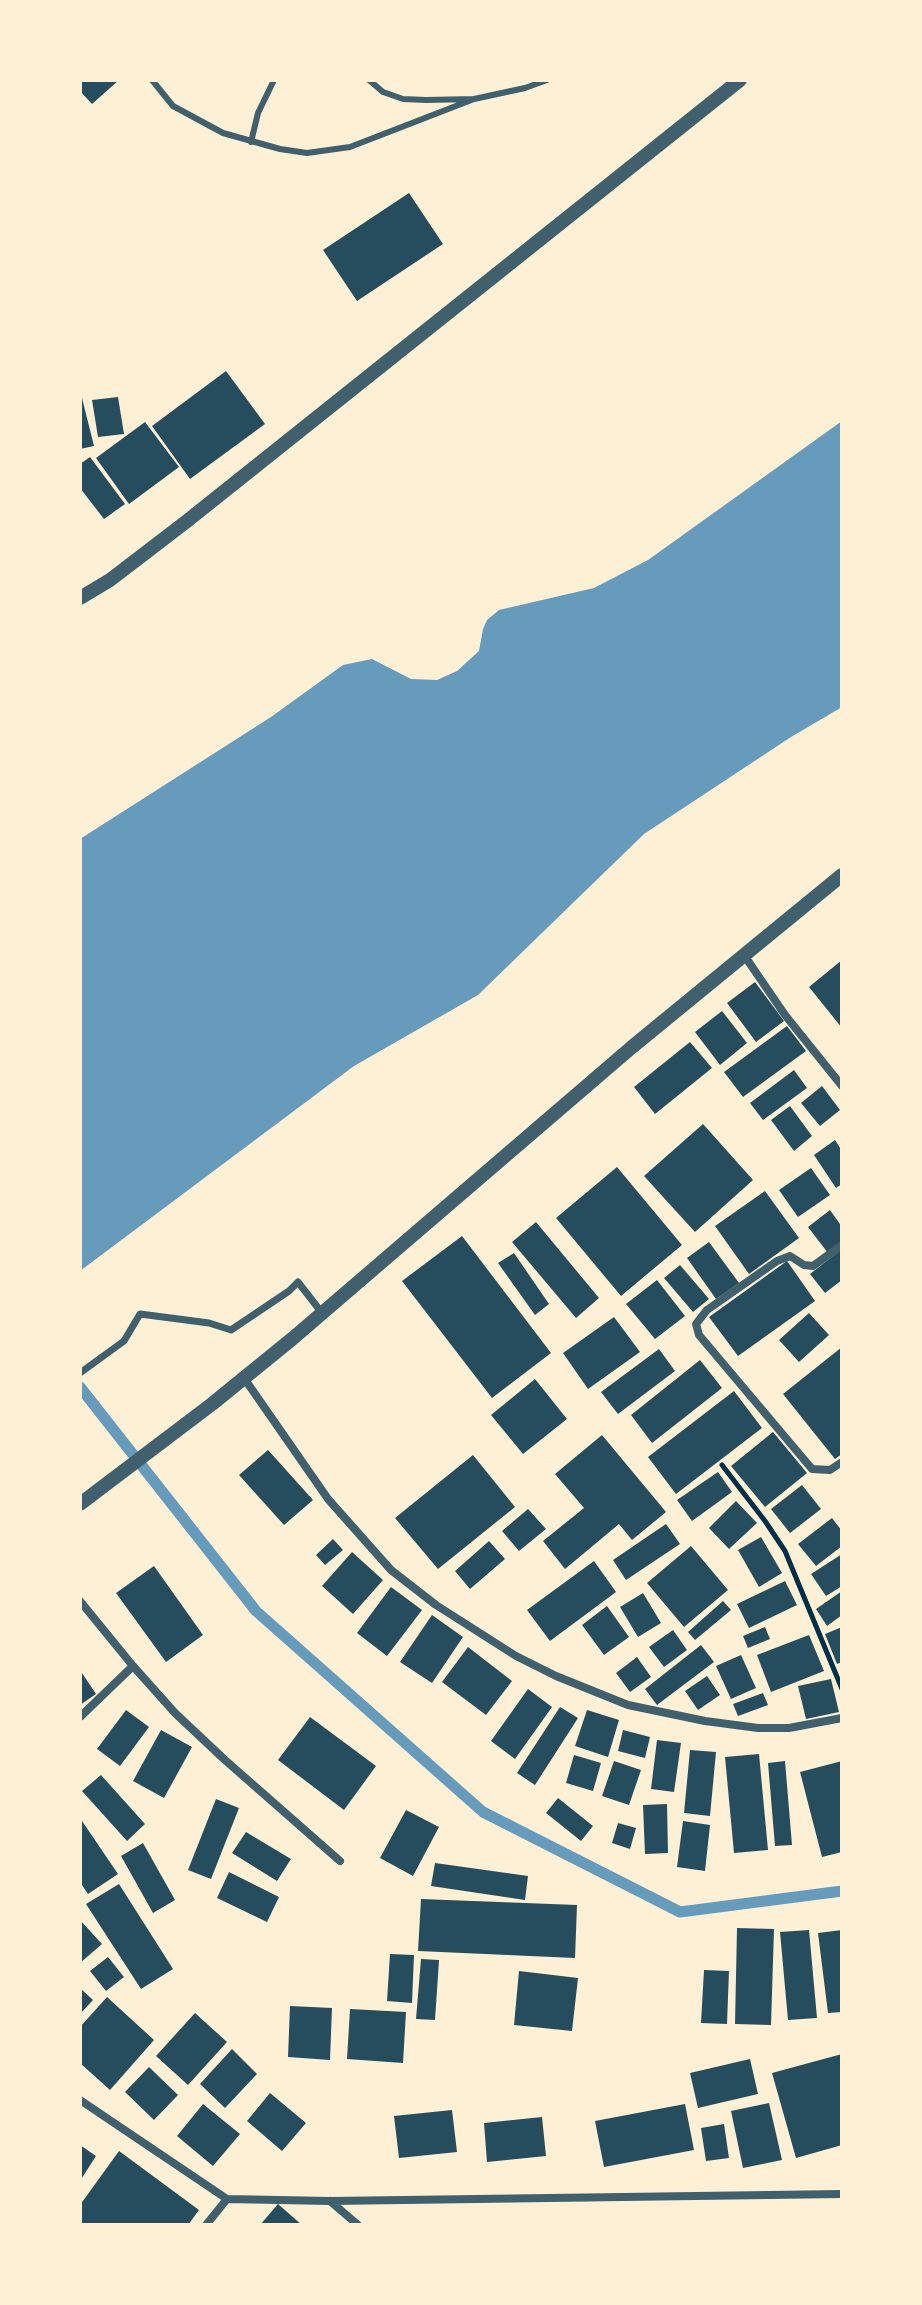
<!DOCTYPE html>
<style>
body{margin:0}
#map{position:relative;width:922px;height:2305px;overflow:hidden;background:#fdf0d5;font-family:Spectral,serif}
canvas{display:block}
.frame{position:absolute;inset:0;border:82px solid #fdf0d5;pointer-events:none}
</style>
<div id="map">
<canvas width="922" height="2305"></canvas>
<div class="frame"></div>
</div>
<script>
const c = document.querySelector('canvas').getContext('2d');
c.lineJoin = 'round';
function fill(path, color) {
  c.fillStyle = color;
  c.fill(path, 'evenodd');
}
function poly(rows) {
  const path = new Path2D();
  for (const r of rows) {
    path.moveTo(r[0], r[1]);
    for (let i = 2; i < r.length; i += 2) path.lineTo(r[i], r[i + 1]);
  }
  return path;
}
function stroke(path, color, width, dash) {
  c.strokeStyle = color;
  c.lineWidth = width;
  c.lineCap = dash ? 'butt' : 'round';
  c.setLineDash(dash || []);
  c.stroke(path);
}
fill(poly([
 [842,421,842,707,791,737,644,834,478,995,354,1066,80,1271,80,839,271,717,343,665,372,659,411,679,437,680,457,671,479,651,483,629,487,620,499,610,594,588,648,560]
]), '#669bbc');
stroke(poly([
 [80,1387,256,1611,483,1812,680,1912,842,1891]
]), '#669bbc', 11);
fill(poly([
 [80,80,119,80,92,104,80,91],
 [409,193,443,244,357,301,323,250],
 [226,371,265,424,190,479,152,426],
 [81,394,94,446,80,449,80,395],
 [118,397,124,434,98,437,92,400],
 [145,422,179,467,129,504,96,458],
 [90,457,125,504,104,519,80,488,80,464],
 [842,960,842,1028,809,987],
 [755,982,784,1021,756,1042,727,1003],
 [722,1011,747,1043,720,1065,695,1032],
 [787,1026,806,1051,743,1097,724,1072],
 [690,1042,712,1068,655,1114,634,1087],
 [794,1070,807,1088,763,1120,750,1103],
 [822,1086,840,1110,820,1126,801,1103],
 [790,1106,812,1136,794,1151,771,1120],
 [703,1124,753,1180,695,1232,644,1176],
 [835,1140,842,1151,842,1184,836,1188,814,1155],
 [617,1167,682,1245,621,1296,556,1218],
 [811,1168,830,1195,798,1217,779,1190],
 [765,1191,799,1238,749,1274,715,1226],
 [830,1210,842,1227,842,1242,828,1253,808,1227],
 [536,1222,599,1298,576,1318,512,1242],
 [462,1236,551,1353,492,1398,402,1281],
 [709,1242,739,1283,716,1299,687,1258],
 [842,1249,842,1280,825,1293,810,1274],
 [514,1253,549,1304,535,1315,498,1263],
 [787,1261,815,1301,738,1356,709,1317],
 [680,1265,709,1299,693,1312,664,1278],
 [657,1280,685,1316,655,1339,626,1304],
 [809,1313,829,1335,799,1362,779,1340],
 [614,1317,640,1352,588,1389,563,1353],
 [842,1347,842,1454,835,1459,783,1394],
 [659,1349,675,1371,618,1414,601,1392],
 [700,1360,722,1388,652,1443,631,1415],
 [535,1379,567,1419,523,1454,491,1415],
 [734,1391,762,1428,676,1494,648,1457],
 [773,1432,807,1473,765,1507,731,1466],
 [602,1435,666,1512,632,1540,619,1524,565,1569,543,1541,584,1508,555,1474],
 [268,1450,313,1500,284,1525,239,1475],
 [473,1455,515,1507,438,1569,395,1518],
 [718,1472,732,1492,692,1521,677,1500],
 [802,1485,821,1509,790,1533,771,1509],
 [736,1501,757,1523,729,1549,709,1528],
 [528,1509,546,1529,519,1551,502,1531],
 [832,1518,842,1531,842,1546,816,1566,798,1544],
 [666,1524,680,1544,626,1580,613,1560],
 [761,1537,782,1573,759,1587,738,1550],
 [333,1539,343,1550,325,1565,316,1555],
 [489,1541,505,1559,470,1589,455,1571],
 [691,1546,728,1590,684,1627,647,1583],
 [352,1552,383,1580,353,1614,322,1586],
 [842,1554,842,1586,826,1596,811,1574],
 [594,1561,616,1592,550,1641,527,1610],
 [154,1566,203,1635,166,1662,116,1593],
 [785,1581,797,1605,749,1628,737,1604],
 [391,1587,422,1610,387,1656,357,1633],
 [842,1591,842,1615,827,1626,816,1609],
 [643,1593,661,1623,638,1637,620,1607],
 [723,1601,731,1610,695,1640,688,1632],
 [607,1606,629,1637,604,1655,582,1625],
 [432,1615,463,1637,432,1683,400,1662],
 [765,1627,770,1639,748,1648,743,1636],
 [842,1627,842,1662,837,1664,825,1634],
 [673,1630,687,1650,664,1667,649,1647],
 [809,1635,824,1671,771,1692,757,1655],
 [701,1645,714,1662,657,1705,645,1689],
 [468,1647,512,1681,486,1715,442,1682],
 [741,1655,756,1688,731,1699,716,1666],
 [637,1657,651,1677,630,1692,616,1673],
 [80,1670,96,1694,80,1705],
 [707,1676,720,1695,698,1710,685,1691],
 [831,1679,839,1712,806,1719,798,1686],
 [528,1689,552,1707,515,1759,491,1741],
 [763,1693,768,1705,738,1716,733,1704],
 [560,1707,578,1718,535,1785,517,1773],
 [126,1710,149,1727,120,1766,97,1749],
 [587,1710,619,1720,608,1757,575,1746],
 [310,1717,376,1766,344,1810,278,1760],
 [161,1730,192,1747,164,1798,133,1781],
 [623,1730,650,1737,645,1758,618,1751],
 [657,1740,681,1743,674,1792,651,1789],
 [690,1750,716,1752,710,1816,684,1813],
 [759,1754,768,1850,734,1853,725,1757],
 [574,1755,601,1763,593,1791,566,1783],
 [614,1761,641,1770,629,1805,602,1796],
 [785,1761,792,1845,775,1846,768,1763],
 [842,1761,842,1852,822,1857,800,1772],
 [101,1775,145,1824,127,1841,82,1791],
 [558,1798,593,1826,581,1841,546,1813],
 [216,1799,239,1808,211,1879,188,1870],
 [667,1804,668,1853,645,1854,643,1805],
 [406,1810,439,1827,413,1876,380,1858],
 [80,1818,118,1874,88,1894,80,1882],
 [683,1821,710,1825,705,1871,677,1867],
 [618,1823,636,1828,630,1849,612,1843],
 [246,1832,291,1859,277,1881,232,1853],
 [143,1843,175,1900,153,1913,121,1856],
 [435,1863,528,1876,525,1900,431,1886],
 [229,1872,279,1897,267,1922,217,1898],
 [119,1884,173,1969,141,1989,86,1904],
 [421,1899,577,1905,575,1958,418,1951],
 [80,1920,102,1944,80,1963],
 [737,1928,774,1929,771,2025,735,2024],
 [809,1930,817,2018,788,2020,780,1932],
 [842,1930,842,2012,828,2013,818,1933],
 [390,1954,414,1955,412,2003,387,2001],
 [108,1957,124,1977,106,1991,90,1971],
 [421,1959,439,1960,435,2020,416,2019],
 [704,1970,729,1971,727,2024,701,2023],
 [519,1971,578,1978,572,2031,514,2025],
 [80,1988,93,2000,80,2014],
 [107,1997,154,2040,110,2090,80,2063,80,2027],
 [290,2006,332,2008,330,2060,288,2057],
 [350,2009,406,2012,403,2063,347,2059],
 [195,2013,227,2042,188,2085,156,2056],
 [232,2049,257,2074,225,2108,200,2084],
 [842,2054,842,2145,796,2158,772,2073],
 [750,2059,758,2094,698,2108,690,2073],
 [149,2067,178,2095,154,2120,125,2092],
 [270,2093,306,2123,282,2151,247,2121],
 [769,2103,782,2160,743,2168,731,2111],
 [203,2104,240,2134,213,2166,177,2136],
 [685,2104,694,2150,604,2167,595,2121],
 [452,2110,457,2152,399,2158,394,2116],
 [542,2117,546,2156,487,2162,484,2123],
 [724,2124,729,2158,706,2161,701,2128],
 [80,2145,96,2156,80,2181],
 [119,2151,199,2210,188,2225,80,2225,80,2205],
 [278,2204,302,2225,260,2225]
]), '#264d5e');
stroke(poly([
 [722,1465,765,1521,785,1551,842,1689]
]), '#003049', 5);
stroke(poly([
 [152,80,173,106,223,133,280,149,307,153,350,147,474,99],
 [369,80,383,92,403,99,426,100,474,99,525,88,547,80],
 [251,142,258,113,274,80]
]), '#3f606c', 6);
stroke(poly([
 [80,1373,124,1341,140,1314,209,1323,231,1330,289,1291,298,1282,322,1313]
]), '#3f606c', 7);
stroke(poly([
 [744,955,785,1015,842,1086],
 [842,1245,813,1266,804,1265,790,1256,777,1261,707,1310,696,1324,699,1335,812,1469,830,1470,842,1462],
 [244,1378,328,1499,391,1570,436,1605,516,1656,556,1676,628,1705,705,1721,758,1728,789,1728,842,1718],
 [80,1601,133,1666,80,1717],
 [133,1666,175,1713,225,1760,340,1861],
 [80,2100,227,2199],
 [227,2199,330,2201,842,2194],
 [330,2201,358,2225],
 [206,2225,227,2199]
]), '#3f606c', 8);
stroke(poly([
 [80,598,110,580,187,521,740,80],
 [80,1504,212,1404,292,1339,632,1047,842,875]
]), '#3f606c', 14);
</script>
